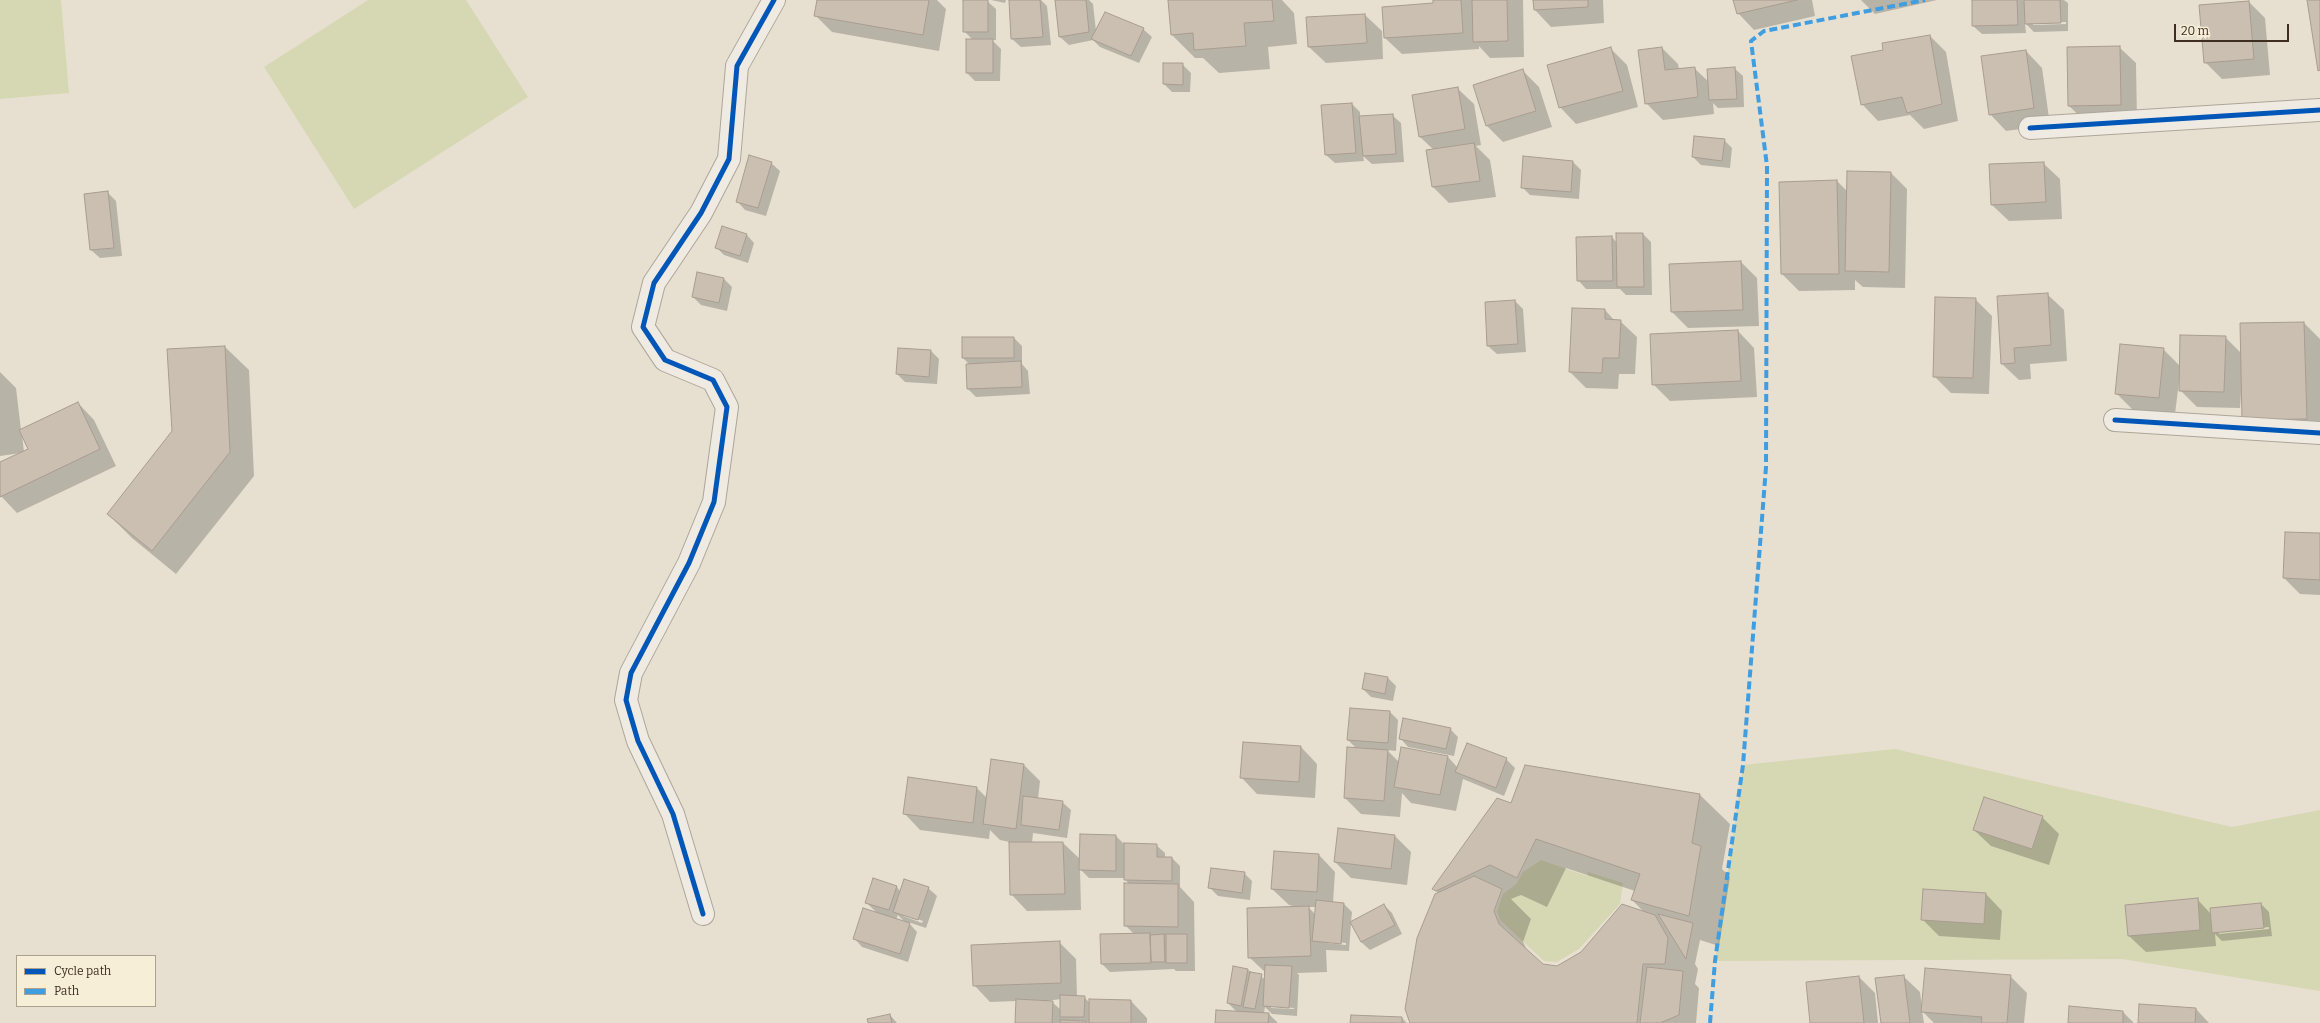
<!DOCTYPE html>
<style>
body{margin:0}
#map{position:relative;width:2320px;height:1023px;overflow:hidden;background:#e7e0d1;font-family:Bitter,serif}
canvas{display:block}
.legend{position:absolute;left:16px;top:955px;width:140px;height:52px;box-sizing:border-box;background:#f7eed8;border:1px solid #ada18e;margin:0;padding:5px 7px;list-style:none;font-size:12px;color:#3d2e20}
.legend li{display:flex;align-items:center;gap:8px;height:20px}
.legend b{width:20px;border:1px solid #ada18e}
.scale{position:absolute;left:2174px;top:24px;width:115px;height:18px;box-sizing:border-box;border:2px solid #3d2e20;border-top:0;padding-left:5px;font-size:12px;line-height:14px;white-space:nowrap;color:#3d2e20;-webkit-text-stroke:3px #f7eed8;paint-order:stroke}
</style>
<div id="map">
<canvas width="2320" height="1023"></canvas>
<ul class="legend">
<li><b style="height:5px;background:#0057b8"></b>Cycle path</li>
<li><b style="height:5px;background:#3f9de0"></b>Path</li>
</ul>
<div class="scale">20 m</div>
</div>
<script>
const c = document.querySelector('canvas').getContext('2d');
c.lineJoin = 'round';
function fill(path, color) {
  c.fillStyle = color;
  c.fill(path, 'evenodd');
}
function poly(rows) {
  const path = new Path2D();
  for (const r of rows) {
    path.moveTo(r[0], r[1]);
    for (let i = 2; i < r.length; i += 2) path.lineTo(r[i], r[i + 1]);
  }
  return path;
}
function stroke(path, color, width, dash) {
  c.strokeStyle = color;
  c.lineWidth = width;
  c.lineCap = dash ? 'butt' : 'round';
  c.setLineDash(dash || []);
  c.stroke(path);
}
fill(poly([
 [0,0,61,0,69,93,0,99],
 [368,0,466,0,528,97,354,209,264,67],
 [1895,749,2232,827,2320,810,2320,991,2122,959,1715,961,1743,765],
 [1541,860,1587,876,1588,872,1623,883,1620,904,1579,949,1557,962,1544,961,1500,920,1497,911,1503,894,1516,884,1523,872]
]), '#d6d7b3');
fill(poly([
 [818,0,937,0,946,9,939,51,832,32,815,15],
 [991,0,1006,0,1005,3],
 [1018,0,1041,0,1047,6,1051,45,1021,47,1012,39],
 [1056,0,1089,0,1093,4,1096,31,1143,29,1152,37,1139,63,1100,47,1093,40,1069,45,1060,37],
 [1169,0,1282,0,1294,13,1297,44,1268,47,1270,69,1219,73,1203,58,1195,58,1172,35],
 [1434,0,1523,0,1524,57,1490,58,1479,46,1479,49,1402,54,1385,38,1434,4],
 [1534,0,1603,0,1604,23,1551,27,1535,10],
 [1735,0,1812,0,1815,16,1754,30,1738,13],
 [1861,0,1937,0,1875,14],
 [1973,0,2023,0,2026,2,2025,0,2064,0,2068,3,2068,31,2034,32,2025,23,2026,33,1982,34,1973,26],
 [2066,22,2066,24,2033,25,2033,23],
 [987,1,996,9,996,40,992,40,1001,49,1000,81,975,81,967,73,973,40,964,31],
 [2249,2,2265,18,2270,75,2222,79,2205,62],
 [1365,15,1382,31,1383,59,1326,63,1309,47,1307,18],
 [1930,36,1946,52,1958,121,1924,129,1910,115,1878,121,1862,104,1885,51],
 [2119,47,2136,63,2137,122,2086,122,2069,106],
 [1662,48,1678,64,1679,69,1694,68,1709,82,1734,68,1743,76,1744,107,1718,108,1713,103,1714,114,1663,120,1646,103],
 [1611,49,1627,65,1638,107,1576,124,1560,107],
 [2026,51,2042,68,2050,125,2006,131,1990,114],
 [1182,64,1191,73,1190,92,1172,92,1164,84],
 [1522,70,1539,87,1552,127,1503,142,1487,126],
 [1457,88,1474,104,1481,145,1476,146,1490,160,1496,197,1449,203,1433,187,1427,151,1434,150,1420,137],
 [1352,104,1360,112,1360,117,1392,115,1401,123,1404,162,1372,164,1363,156,1364,161,1335,163,1326,155],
 [1724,140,1732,148,1730,168,1701,165,1693,157],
 [1573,162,1581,170,1579,199,1530,195,1522,187],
 [771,163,780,171,766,216,745,210,737,201],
 [2043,163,2060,179,2062,219,2009,221,1992,205],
 [1891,173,1907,189,1905,288,1863,287,1855,280,1855,290,1799,291,1782,274,1780,182,1837,181,1848,192],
 [108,193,116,201,122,256,100,258,91,250,85,195],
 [746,234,754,243,748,263,724,255,716,247],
 [1617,234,1643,234,1651,242,1652,295,1626,295,1620,289,1586,289,1578,280,1612,237,1617,243],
 [1741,262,1757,278,1759,326,1688,328,1672,312,1670,265],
 [724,279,732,287,727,311,701,305,693,297],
 [2047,294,2064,310,2067,361,2030,364,2031,379,2019,380,2002,364],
 [1975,299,1992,316,1989,394,1951,393,1934,376],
 [1515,301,1523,309,1526,352,1497,354,1488,346],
 [1605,310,1615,321,1620,321,1637,337,1635,374,1619,374,1618,389,1586,388,1570,372],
 [2304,323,2320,339,2320,435,2260,436,2243,392,2241,392,2240,408,2197,407,2180,390,2180,374,2175,414,2133,410,2116,393,2163,349,2181,367,2225,337,2242,354,2241,324],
 [1738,331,1754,348,1757,397,1670,401,1653,384],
 [1014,338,1022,346,1022,364,1028,371,1030,394,976,397,968,389,970,365,963,358],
 [225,347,249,370,254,476,176,574,132,538,108,514,173,430],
 [931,351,939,359,937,384,905,382,897,374],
 [0,372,16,388,21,430,78,403,94,420,116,466,17,513,0,495,0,463,21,453,0,456],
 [22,435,29,450,24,452],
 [2320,534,2320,595,2300,594,2284,578],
 [1388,678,1396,686,1393,701,1371,697,1363,689],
 [1390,712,1398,720,1396,751,1387,750,1399,762,1448,757,1458,768,1506,759,1515,768,1504,796,1463,779,1456,811,1411,803,1402,793,1400,817,1361,814,1345,798,1357,749,1348,740],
 [1450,729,1458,737,1454,756,1408,747,1400,738],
 [1301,747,1317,764,1315,798,1257,794,1241,777],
 [1024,765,1040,781,1038,799,1062,802,1071,810,1067,838,1033,833,1032,843,1063,843,1081,860,1116,836,1124,844,1156,845,1165,853,1165,858,1172,858,1180,866,1180,887,1194,902,1195,971,1176,971,1174,969,1110,972,1102,964,1135,935,1125,925,1129,885,1125,878,1089,878,1080,869,1081,910,1027,911,1011,894,1010,842,1000,840,990,830,989,839,920,830,904,813,909,778,977,788,987,798],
 [1700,795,1730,824,1722,869,1730,877,1719,946,1700,940,1695,964,1698,969,1695,984,1699,988,1696,1023,1411,1023,1439,894,1433,888,1512,804],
 [1566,868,1635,891,1632,900,1644,912,1557,967,1543,965,1527,950,1523,942,1531,919,1511,899,1521,895,1547,907],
 [2042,817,2059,834,2049,865,1991,846,1974,830],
 [1395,836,1411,852,1407,885,1351,878,1335,862],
 [1275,852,1319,855,1335,872,1333,903,1344,904,1352,912,1351,922,1384,905,1392,913,1402,934,1370,950,1361,942,1351,923,1349,951,1326,950,1327,972,1297,973,1299,975,1297,1016,1272,1014,1265,1007,1264,1013,1269,1014,1278,1023,1216,1023,1237,1012,1228,1003,1234,967,1248,970,1265,979,1266,973,1249,957,1301,908,1289,905,1272,889],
 [1308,907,1316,907,1316,915],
 [1326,941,1346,943,1346,945,1326,943],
 [1271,1006,1294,1008,1294,1009,1271,1008],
 [1244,873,1252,881,1250,900,1218,896,1210,888],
 [896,886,901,892,928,888,937,896,926,928,908,922,917,932,908,962,862,947,854,938,877,913,867,903],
 [903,914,923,921,922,923,903,916],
 [898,915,905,922,896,919],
 [1986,894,2002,911,2000,940,1939,936,1922,919],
 [2197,899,2211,914,2261,904,2269,912,2272,936,2222,941,2215,934,2216,946,2146,952,2129,936],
 [2269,927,2269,929,2219,934,2219,932],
 [1059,942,1076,959,1077,997,1084,997,1090,1003,1131,1001,1147,1018,1147,1023,1016,1023,1017,1001,990,1002,974,985],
 [1061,999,1061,1010,1052,1002,1046,1001],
 [1903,976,1920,992,1922,1008,2010,976,2027,993,2024,1023,1934,1023,1922,1011,1924,1023,1882,1023],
 [1859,977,1875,993,1878,1023,1812,1023],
 [2196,1009,2209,1023,2139,1023],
 [2123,1012,2134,1023,2069,1023],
 [890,1015,897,1023,869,1023],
 [1402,1018,1407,1023,1351,1023]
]), '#0003');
const building = poly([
 [817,0,929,0,923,35,814,16,817,0],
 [963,0,988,0,988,32,963,32,963,0],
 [1009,0,1040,0,1043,37,1011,39,1009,0],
 [1055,0,1086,0,1089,32,1059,37,1055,0],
 [1168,0,1272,0,1274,21,1244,23,1246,46,1194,50,1193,33,1171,35,1168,0],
 [1433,0,1461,0,1463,33,1384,38,1382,7,1433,3,1433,0],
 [1472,0,1507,0,1508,41,1473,42,1472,0],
 [1533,0,1588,0,1588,7,1534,10,1533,0],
 [1733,0,1797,0,1737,14,1733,0],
 [1972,0,2017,0,2018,25,1972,26,1972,0],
 [2024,0,2060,0,2061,23,2025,24,2024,0],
 [2307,0,2320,0,2320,70,2318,71,2307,0],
 [2249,1,2254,59,2204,63,2199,5,2249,1],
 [1105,12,1144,28,1131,56,1091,39,1105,12],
 [1365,14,1367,43,1308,47,1306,17,1365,14],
 [1930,35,1942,104,1907,113,1902,97,1861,105,1851,56,1883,50,1882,43,1930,35],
 [966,39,993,39,993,73,966,73,966,39],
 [2120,46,2121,105,2068,106,2067,47,2120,46],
 [1611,47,1623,91,1559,108,1547,65,1611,47],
 [1662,47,1665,70,1695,67,1698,97,1645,104,1638,50,1662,47],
 [2026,50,2034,108,1989,115,1981,56,2026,50],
 [1163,63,1183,63,1183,85,1163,84,1163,63],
 [1735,67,1737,99,1709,100,1707,69,1735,67],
 [1523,69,1536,111,1486,126,1473,85,1523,69],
 [1458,87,1465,129,1419,137,1412,95,1458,87],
 [1352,103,1356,153,1325,155,1321,105,1352,103],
 [1393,114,1396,154,1363,156,1359,116,1393,114],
 [1694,136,1725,139,1722,161,1692,157,1694,136],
 [1474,143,1480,181,1432,187,1426,150,1474,143],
 [749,155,772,162,758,208,736,202,749,155],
 [1523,156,1573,161,1571,192,1521,188,1523,156],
 [2044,162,2046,202,1991,205,1989,164,2044,162],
 [1847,171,1891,172,1889,272,1845,271,1847,171],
 [1837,180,1839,274,1781,274,1779,182,1837,180],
 [108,191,114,248,90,250,84,194,108,191],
 [722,226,747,234,740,256,715,248,722,226],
 [1616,233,1643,233,1644,287,1617,287,1616,233],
 [1612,236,1613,281,1577,281,1576,237,1612,236],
 [1741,261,1743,310,1671,312,1669,264,1741,261],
 [697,272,724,278,719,303,692,297,697,272],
 [2048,293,2051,345,2014,348,2015,363,2001,364,1997,296,2048,293],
 [1935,297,1976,298,1973,378,1933,377,1935,297],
 [1515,300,1518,344,1487,346,1485,302,1515,300],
 [1572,308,1605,309,1605,319,1621,320,1619,358,1603,358,1602,373,1569,372,1572,308],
 [2304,322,2307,419,2242,420,2240,323,2304,322],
 [1738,330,1741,381,1652,385,1650,334,1738,330],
 [2180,335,2226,336,2224,392,2179,391,2180,335],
 [962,337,1014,337,1014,358,962,358,962,337],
 [2120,344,2164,348,2159,398,2115,394,2120,344],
 [225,346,230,452,152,551,107,514,172,431,167,349,225,346],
 [898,348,931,350,929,377,896,374,898,348],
 [1021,361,1022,387,967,389,966,364,1021,361],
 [78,402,100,449,0,497,0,462,28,449,19,430,78,402],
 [2285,532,2320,533,2320,580,2283,578,2285,532],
 [1365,673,1388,677,1385,694,1362,689,1365,673],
 [1350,708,1390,711,1388,743,1347,740,1350,708],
 [1403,718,1451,728,1446,749,1399,739,1403,718],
 [1243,742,1301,746,1299,782,1240,778,1243,742],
 [1467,743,1507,758,1496,788,1455,772,1467,743],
 [1347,747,1388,750,1384,801,1344,798,1347,747],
 [1401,747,1448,756,1440,795,1394,787,1401,747],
 [991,759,1024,764,1016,829,983,824,991,759],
 [1525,765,1700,794,1692,843,1701,846,1689,916,1631,900,1640,874,1536,839,1517,878,1490,865,1436,891,1432,889,1497,798,1511,803,1525,765],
 [908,777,977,787,973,823,903,814,908,777],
 [1023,796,1063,801,1059,830,1021,825,1023,796],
 [1984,797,2043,816,2032,849,1973,830,1984,797],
 [1338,828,1395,835,1391,869,1334,862,1338,828],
 [1080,834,1116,835,1116,871,1079,870,1080,834],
 [1009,842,1063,842,1065,894,1010,895,1009,842],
 [1124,843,1157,844,1157,857,1172,857,1172,881,1124,880,1124,843],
 [1274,851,1319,854,1317,892,1271,889,1274,851],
 [1211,868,1245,872,1242,893,1208,888,1211,868],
 [1474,876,1502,889,1494,911,1499,924,1543,964,1557,966,1581,952,1622,904,1655,915,1668,938,1665,964,1643,964,1637,1023,1410,1023,1405,1009,1417,938,1435,894,1474,876],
 [873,878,897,886,889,910,865,903,873,878],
 [904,879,929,887,918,920,893,912,904,879],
 [1124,883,1178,884,1178,927,1124,926,1124,883],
 [1923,889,1986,893,1984,924,1921,920,1923,889],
 [2198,898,2200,930,2128,936,2125,905,2198,898],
 [1316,900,1344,903,1341,944,1312,941,1316,900],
 [2261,903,2264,928,2212,933,2210,908,2261,903],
 [1384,904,1395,925,1361,942,1350,922,1384,904],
 [1309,906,1311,956,1248,958,1247,908,1309,906],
 [863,908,910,923,900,954,853,939,863,908],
 [1658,914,1693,923,1686,959,1658,914],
 [1150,933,1151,963,1101,964,1100,934,1150,933],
 [1164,934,1165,962,1151,962,1150,935,1164,934],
 [1166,934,1187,934,1187,963,1166,963,1166,934],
 [1060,941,1061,983,973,986,971,945,1060,941],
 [1265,965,1292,966,1289,1008,1263,1006,1265,965],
 [1233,966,1248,969,1241,1006,1227,1003,1233,966],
 [1647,967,1683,971,1679,1015,1660,1023,1640,1023,1647,967],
 [1925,968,2011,975,2007,1023,1981,1023,1982,1017,1921,1012,1925,968],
 [1250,972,1262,974,1255,1009,1243,1007,1250,972],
 [1904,975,1910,1023,1881,1023,1875,978,1904,975],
 [1859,976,1864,1023,1810,1023,1806,982,1859,976],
 [1060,995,1085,996,1084,1017,1060,1017,1060,995],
 [1016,999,1053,1001,1052,1023,1015,1023,1016,999],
 [1089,999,1131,1000,1131,1023,1089,1023,1089,999],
 [2139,1004,2196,1008,2195,1023,2138,1023,2139,1004],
 [2069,1006,2123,1011,2123,1023,2068,1023,2069,1006],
 [1216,1010,1269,1013,1268,1023,1215,1023,1216,1010],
 [890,1014,892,1023,868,1023,867,1019,890,1014],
 [1351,1015,1402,1017,1402,1023,1350,1023,1351,1015],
 [1060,1020,1086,1021,1086,1023,1060,1023,1060,1020]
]);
fill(building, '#cbbfb2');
stroke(building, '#a89c90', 1);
const minor = poly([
 [2030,128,2320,110],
 [2115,420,2320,433],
 [703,914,673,814,638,741,626,700,631,673,689,563,714,502,727,407,713,380,665,360,643,327,654,283,701,213,729,159,737,66,774,0]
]);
stroke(minor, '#ada599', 24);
stroke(minor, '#efebe3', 22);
stroke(poly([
 [1710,1023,1715,961,1743,765,1766,467,1767,166,1751,41,1764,31,1925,0]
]), '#3f9de0', 4, [8, 4]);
stroke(poly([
 [2030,128,2320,110],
 [2115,420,2320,433],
 [703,914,673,814,638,741,626,700,631,673,689,563,714,502,727,407,713,380,665,360,643,327,654,283,701,213,729,159,737,66,774,0]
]), '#0057b8', 5);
</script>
